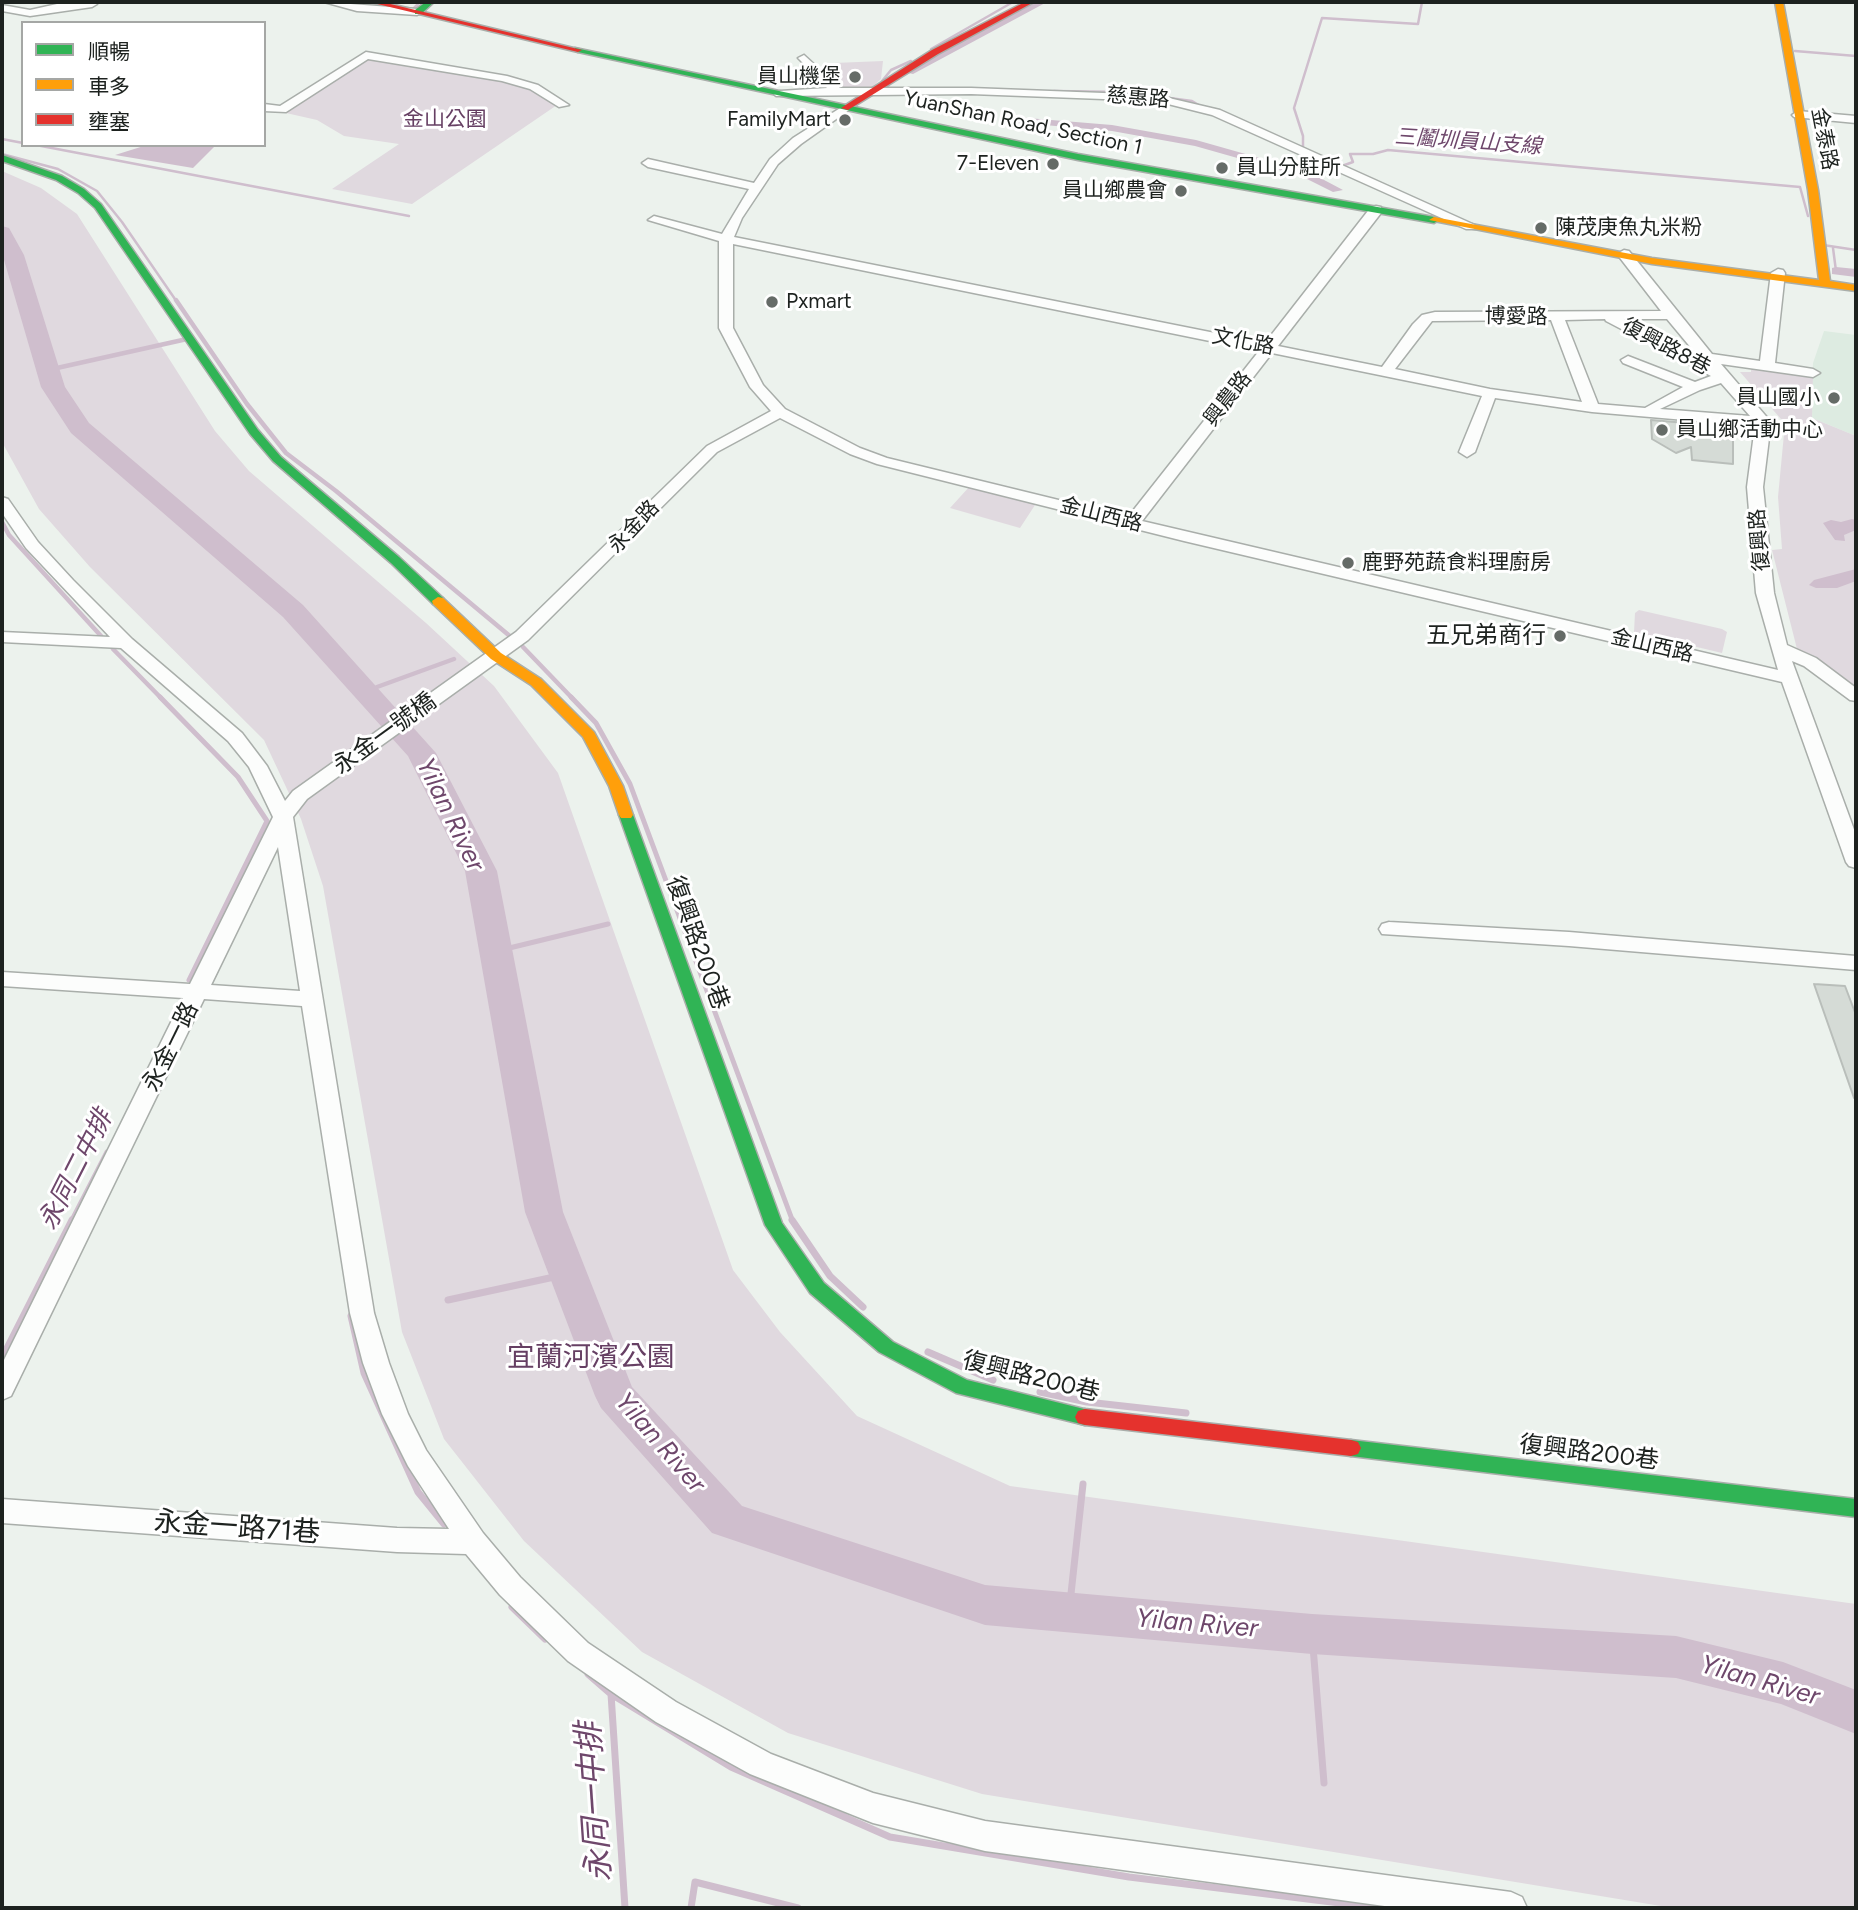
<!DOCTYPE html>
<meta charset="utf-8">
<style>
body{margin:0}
#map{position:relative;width:1858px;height:1910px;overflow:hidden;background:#ecf2ed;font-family:Figtree,"Noto Sans TC",sans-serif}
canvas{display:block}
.frame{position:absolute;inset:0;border:4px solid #1d221f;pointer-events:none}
.legend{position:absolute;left:21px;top:21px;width:245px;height:126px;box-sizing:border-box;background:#fff;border:2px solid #a5a7a5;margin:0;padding:9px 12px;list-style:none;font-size:21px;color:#1d221f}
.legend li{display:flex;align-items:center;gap:14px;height:35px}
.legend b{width:35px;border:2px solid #a5a7a5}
</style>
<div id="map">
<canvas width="1858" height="1910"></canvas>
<div class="frame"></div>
<ul class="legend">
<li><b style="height:9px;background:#30b455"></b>順暢</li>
<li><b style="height:9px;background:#ff9f0a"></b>車多</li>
<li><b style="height:9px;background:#e5322d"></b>壅塞</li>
</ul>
</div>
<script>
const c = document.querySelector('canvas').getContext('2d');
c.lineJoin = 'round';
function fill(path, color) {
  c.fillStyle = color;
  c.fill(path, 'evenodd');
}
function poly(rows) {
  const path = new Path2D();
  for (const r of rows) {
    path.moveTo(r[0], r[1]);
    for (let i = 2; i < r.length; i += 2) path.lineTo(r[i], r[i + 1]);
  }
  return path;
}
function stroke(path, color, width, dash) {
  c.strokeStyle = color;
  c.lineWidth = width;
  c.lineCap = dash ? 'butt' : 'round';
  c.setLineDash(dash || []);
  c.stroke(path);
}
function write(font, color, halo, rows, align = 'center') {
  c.font = font + ' Figtree,"Noto Sans TC",sans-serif';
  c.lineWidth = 6;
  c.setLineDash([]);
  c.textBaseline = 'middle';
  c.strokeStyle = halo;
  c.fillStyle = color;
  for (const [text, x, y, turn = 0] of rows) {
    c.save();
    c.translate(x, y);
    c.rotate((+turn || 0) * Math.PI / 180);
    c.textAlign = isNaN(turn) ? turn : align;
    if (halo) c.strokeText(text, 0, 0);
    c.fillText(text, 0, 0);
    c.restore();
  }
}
fill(poly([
 [1824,331,1856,335,1856,436,1812,418,1813,363]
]), '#ddebe1');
fill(poly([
 [365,57,501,80,531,89,557,105,412,204,332,189,399,144,344,136,317,120,286,113],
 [883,61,881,79,870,89,841,88,822,71,832,69,834,63],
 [2,171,41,188,77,214,215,431,249,471,426,623,494,686,558,773,733,1270,780,1332,857,1416,1010,1486,1856,1604,1856,1908,1673,1908,982,1794,788,1733,642,1652,524,1541,444,1439,402,1332,323,886,301,819,264,740,90,567,39,509,2,442],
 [1751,368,1813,377,1812,418,1856,436,1856,691,1797,649,1772,550,1782,549,1778,497,1784,434,1794,434,1740,372,1751,372],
 [970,486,1037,502,1020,528,950,508],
 [1639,610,1722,629,1727,632,1722,653,1634,632,1635,613]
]), '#e0d9df');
fill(poly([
 [147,145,216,145,193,168,115,155],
 [1852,519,1856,520,1856,530,1844,535,1845,541,1835,540,1823,523,1831,520,1841,522],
 [1856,569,1856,581,1837,588,1816,588,1809,585,1814,580]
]), '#cfbecd');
stroke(poly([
 [414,8,420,2],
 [931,49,1013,2],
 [1795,51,1856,56],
 [897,89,890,89,882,81,891,70,911,61],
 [1054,91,1125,92,1192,101,1202,107],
 [2,139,23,143],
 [36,145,409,216],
 [1303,152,1303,136,1294,108,1322,18,1418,24,1422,2],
 [2,154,58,169,97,191,122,222,177,302],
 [1339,167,1353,162,1350,154,1373,154,1388,150,1800,187,1808,216],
 [1823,245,1856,250],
 [1833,248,1836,271]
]), '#cfbecd', 2.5);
stroke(poly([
 [176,300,247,404,286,453,336,491,511,637],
 [48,370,187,339],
 [2,522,9,535,101,636],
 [523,647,573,699],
 [113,649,162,699],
 [377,687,454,659]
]), '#cfbecd', 4.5);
stroke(poly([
 [160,697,238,777,267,821],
 [571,697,596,723,630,784,793,1222],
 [497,951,608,924],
 [189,980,267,821],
 [71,1222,107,1152]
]), '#cfbecd', 5);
stroke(poly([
 [792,1220,830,1276,863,1307],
 [448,1300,568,1274],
 [351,1316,364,1373,418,1492,444,1524],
 [928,1352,993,1380],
 [2,1358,72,1220],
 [1040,1392,1087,1402,1186,1413],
 [512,1607,545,1639],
 [1069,1612,1083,1484],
 [1312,1634,1324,1783],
 [588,1674,611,1694,731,1767,890,1837,1129,1877,1380,1908],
 [611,1694,625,1908],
 [691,1908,695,1882,798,1908]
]), '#cfbecd', 7);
fill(poly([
 [1035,2,1047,2,913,74,904,72,1035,2],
 [1015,117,1112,125,1196,140,1309,172,1343,190,1333,192,1301,176,1195,146,1112,131,1011,122,1010,120,1015,117],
 [1836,267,1856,269,1856,277,1832,274,1832,268,1836,267]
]), '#cfbecd');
fill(poly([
 [2,226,9,228,24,255,65,387,89,423,303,605,436,753,497,871,563,1212,632,1387,742,1506,985,1585,1312,1614,1676,1636,1783,1662,1856,1690,1856,1734,1781,1704,1676,1678,1312,1654,985,1625,712,1533,601,1408,595,1396,525,1212,465,871,408,756,283,617,71,433,41,387,2,253,2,226]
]), '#cfbecd');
const building = poly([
 [1651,420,1733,427,1733,464,1692,460,1691,447,1676,453,1652,439,1651,420],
 [1814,984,1845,986,1856,1015,1856,1098,1854,1098,1814,984]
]);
fill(building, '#d5dbd6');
stroke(building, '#b9beba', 2);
const street = poly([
 [96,2,97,4,92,7,30,16,2,11,2,5,30,10,57,4,96,2],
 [324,2,417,9,422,12,417,15,357,11,324,2],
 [366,52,507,76,538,85,569,105,559,107,530,89,502,81,368,59,286,112,264,111,264,104,280,106,366,52],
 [804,55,840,88,971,88,1156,95,1220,110,1477,226,1476,229,1466,229,1212,115,1156,101,971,94,776,96,774,94,780,91,827,88,800,60,798,58,804,55],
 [845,105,849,106,849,110,801,144,778,164,742,218,734,237,1265,343,1371,207,1376,206,1381,207,1381,213,1278,346,1382,367,1413,324,1422,315,1435,312,1661,311,1617,254,1624,250,1629,251,1712,354,1760,361,1771,273,1778,269,1783,270,1785,273,1775,363,1813,369,1820,373,1813,377,1721,364,1771,422,1763,487,1774,593,1787,645,1816,658,1856,688,1856,701,1850,700,1804,666,1792,661,1856,835,1856,868,1849,866,1846,862,1782,682,1184,541,877,464,850,454,780,418,717,452,528,640,307,799,293,817,374,1313,389,1363,408,1414,426,1450,483,1533,520,1577,588,1643,676,1702,771,1754,873,1793,985,1821,1511,1892,1522,1897,1527,1908,1399,1908,985,1851,873,1823,750,1774,656,1722,568,1661,500,1595,466,1554,397,1552,2,1523,2,1499,397,1528,449,1529,408,1466,382,1414,363,1363,350,1313,302,1006,204,999,11,1396,2,1400,2,1364,183,998,2,986,2,972,190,984,273,817,249,767,228,741,121,648,2,642,2,632,110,637,26,548,2,513,2,497,8,499,38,542,73,580,132,639,242,733,267,766,285,801,293,791,516,632,707,446,771,411,750,387,719,328,719,241,648,220,654,216,722,234,749,189,648,167,642,163,648,159,754,183,770,159,793,138,845,105],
 [733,244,1259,351,1128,517,887,458,860,448,785,409,763,385,733,328,733,244],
 [1605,319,1606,321,1711,376,1695,382,1628,356,1621,360,1623,363,1683,387,1645,408,1598,404,1565,320,1605,319],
 [1624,319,1667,319,1702,361,1624,319],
 [1551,320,1582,402,1490,389,1395,369,1432,321,1551,320],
 [1272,353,1482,396,1459,452,1467,457,1475,452,1495,398,1592,412,1755,426,1747,487,1756,593,1778,670,1142,521,1272,353],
 [1721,383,1750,416,1660,409,1700,390,1721,383],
 [278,847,300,991,211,985,278,847],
 [1798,111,1856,116,1856,123,1794,117,1792,115,1798,111],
 [1389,922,1569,932,1856,956,1856,970,1569,946,1382,934,1379,929,1382,924,1389,922]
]);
const fast = poly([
 [426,2,434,2,421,14,415,14,415,10,426,2],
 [575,48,1078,154,1434,217,1439,220,1434,223,1078,160,578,52,574,50,575,48],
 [2,155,62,176,84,189,101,204,258,430,281,457,399,557,443,598,443,604,433,604,391,563,273,461,250,434,95,208,78,193,56,180,2,161,2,155],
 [626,810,633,815,782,1223,824,1283,893,1342,967,1380,1092,1411,1095,1417,1092,1423,1085,1425,956,1393,879,1352,810,1293,765,1225,619,815,626,810],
 [1351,1440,1856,1499,1856,1517,1351,1456,1344,1454,1341,1448,1344,1442,1351,1440]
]);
const slow = poly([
 [1775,2,1783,2,1818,190,1830,281,1856,285,1856,291,1652,264,1429,220,1434,217,1652,258,1819,280,1808,190,1775,2],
 [438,597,443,598,501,653,541,679,594,732,623,786,633,815,631,818,621,818,619,815,609,786,583,737,531,685,491,659,433,604,432,601,438,597]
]);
const jam = poly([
 [369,2,382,2,582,50,578,52,369,2],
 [1025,2,1034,2,938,54,848,110,841,108,932,50,1025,2],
 [1085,1409,1351,1440,1358,1442,1361,1448,1358,1454,1351,1456,1085,1425,1078,1423,1075,1417,1078,1411,1085,1409]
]);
stroke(street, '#a9aeaa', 3);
stroke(fast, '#a9aeaa', 3);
stroke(slow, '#a9aeaa', 3);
stroke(jam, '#a9aeaa', 3);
fill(street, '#fcfdfc');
fill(fast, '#30b455');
fill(slow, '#ff9f0a');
fill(jam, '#e5322d');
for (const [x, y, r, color] of [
 [855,77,7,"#656b67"],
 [845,120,7,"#656b67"],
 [1053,164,7,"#656b67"],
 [1222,168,7,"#656b67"],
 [1181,191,7,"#656b67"],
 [1541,228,7,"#656b67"],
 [772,302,7,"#656b67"],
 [1834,398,7,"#656b67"],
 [1662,430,7,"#656b67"],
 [1348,563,7,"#656b67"],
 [1560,636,7,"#656b67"]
]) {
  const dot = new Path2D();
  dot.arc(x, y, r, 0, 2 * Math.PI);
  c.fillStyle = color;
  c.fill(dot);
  stroke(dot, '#fff', 2.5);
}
write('21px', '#1d221f', '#fff', [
 ["員山機堡",841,77],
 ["FamilyMart",831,120],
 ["7-Eleven",1039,164],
 ["員山分駐所",1236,168,"left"],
 ["員山鄉農會",1167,191],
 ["陳茂庚魚丸米粉",1555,228,"left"],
 ["Pxmart",786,302,"left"],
 ["員山國小",1820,398],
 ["員山鄉活動中心",1676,430,"left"],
 ["鹿野苑蔬食料理廚房",1362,563,"left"]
], 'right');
write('21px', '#1d221f', '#fff', [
 ["慈惠路",1138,98,5],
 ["YuanShan Road, Section 1",1023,123,12],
 ["金泰路",1824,139,79],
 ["博愛路",1516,317,1],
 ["文化路",1243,342,11],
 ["復興路8巷",1666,347,28],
 ["興農路",1228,399,-52],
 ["金山西路",1101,515,14],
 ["永金路",634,527,-47],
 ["復興路",1760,540,-95],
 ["金山西路",1652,646,13]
]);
write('21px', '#663f63', '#fff', [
 ["金山公園",445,120]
]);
write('italic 21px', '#6e476b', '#fff', [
 ["三鬮圳員山支線",1468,142,4]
]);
write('24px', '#1d221f', '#fff', [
 ["五兄弟商行",1546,636]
], 'right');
write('24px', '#1d221f', '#fff', [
 ["永金一號橋",385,734,-36],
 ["復興路200巷",697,943,70],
 ["永金一路",171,1047,-64],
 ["復興路200巷",1031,1377,14],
 ["復興路200巷",1589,1453,7]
]);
write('italic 26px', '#6e476b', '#fff', [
 ["Yilan River",450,815,64],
 ["永同二中排",76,1170,-63],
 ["Yilan River",660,1443,49],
 ["Yilan River",1197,1624,5],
 ["Yilan River",1760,1681,16]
]);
write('28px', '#663f63', '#fff', [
 ["宜蘭河濱公園",591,1358]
]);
write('28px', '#1d221f', '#fff', [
 ["永金一路71巷",237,1528,4]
]);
write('italic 32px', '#6e476b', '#fff', [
 ["永同一中排",595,1802,-94]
]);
</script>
